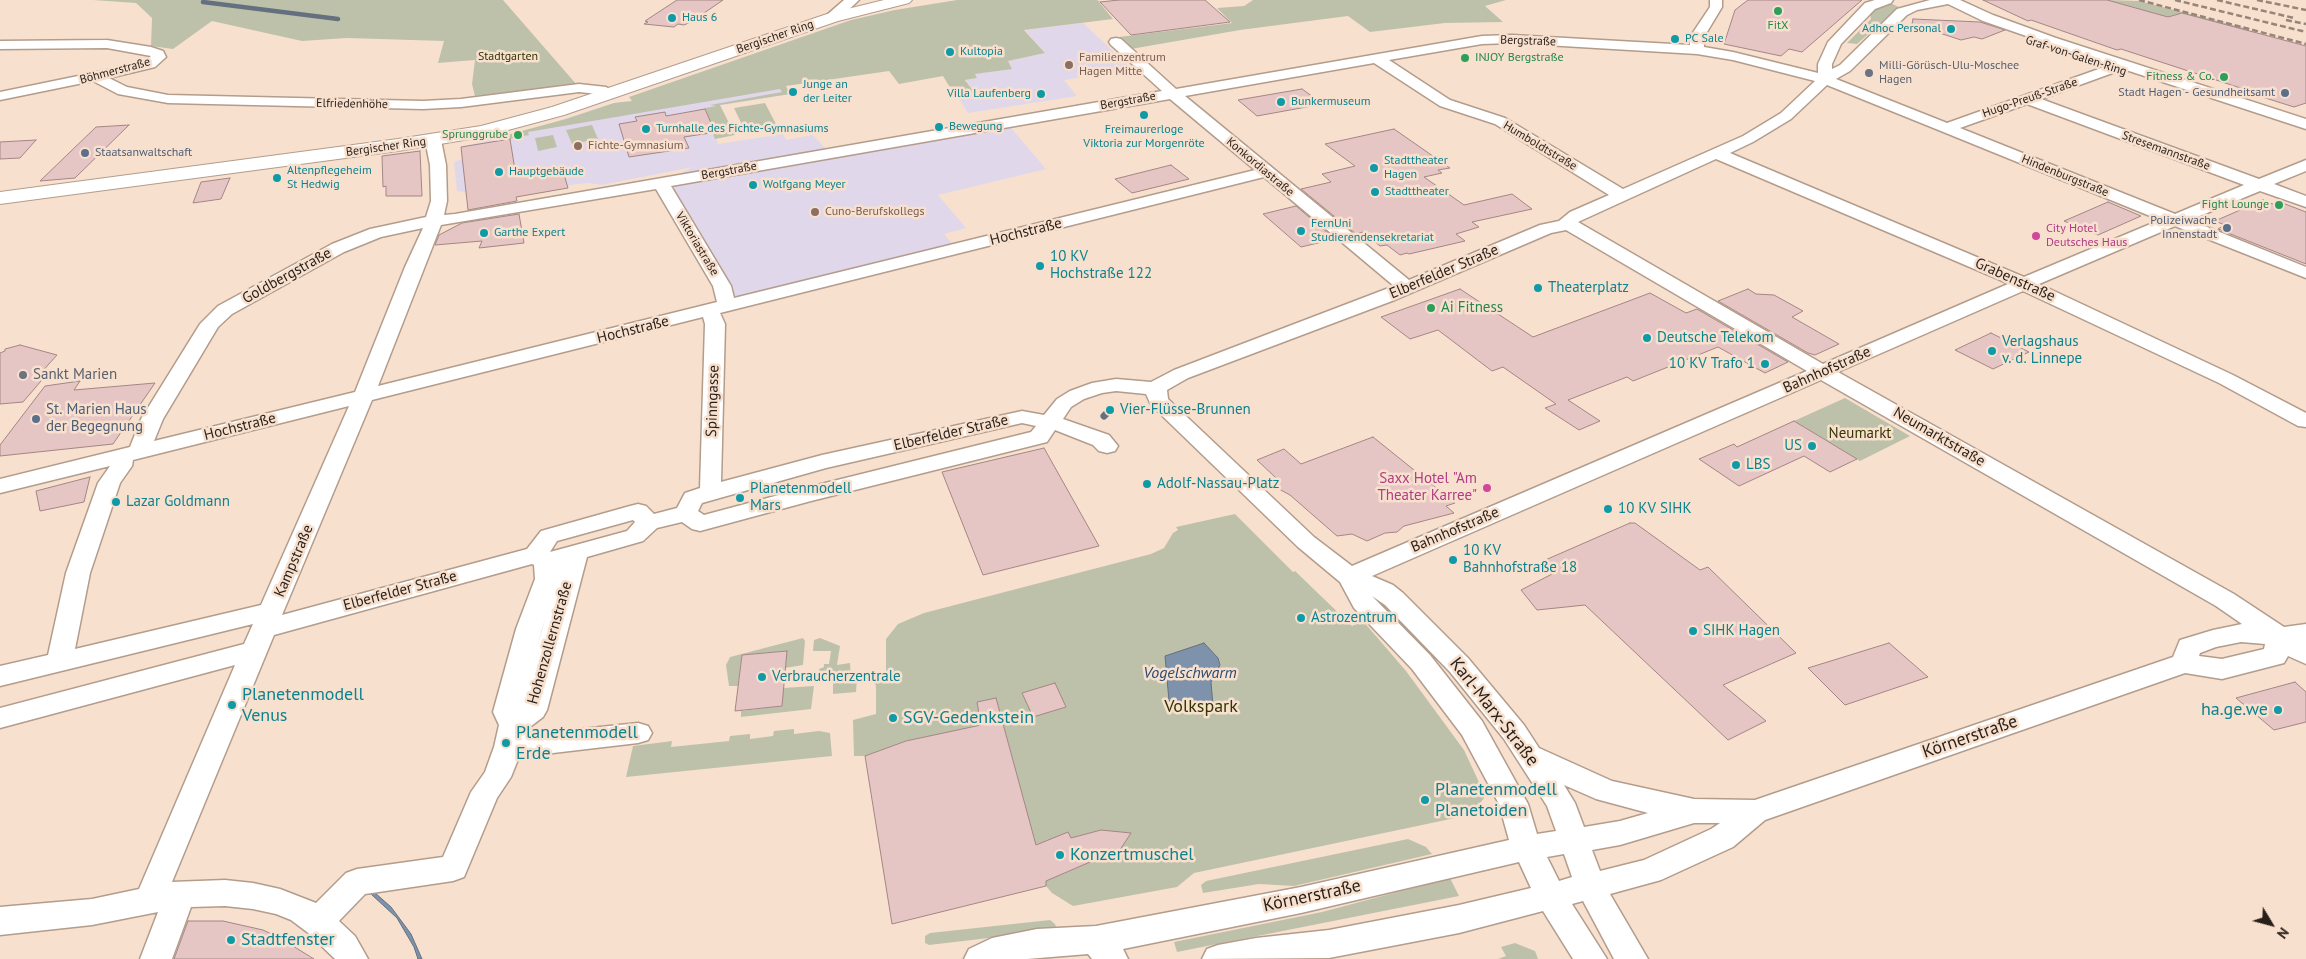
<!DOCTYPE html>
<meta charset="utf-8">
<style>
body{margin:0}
#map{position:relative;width:2306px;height:959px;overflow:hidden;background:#f8e0ce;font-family:"PT Sans",sans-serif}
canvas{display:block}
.north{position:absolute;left:2246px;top:899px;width:50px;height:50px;-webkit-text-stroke:4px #f8e0ce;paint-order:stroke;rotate:127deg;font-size:14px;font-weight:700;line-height:20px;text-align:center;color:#281f19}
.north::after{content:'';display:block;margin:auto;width:18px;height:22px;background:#281f19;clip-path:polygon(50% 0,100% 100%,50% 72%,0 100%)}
</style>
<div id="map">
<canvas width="2306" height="959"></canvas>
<div class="north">N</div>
</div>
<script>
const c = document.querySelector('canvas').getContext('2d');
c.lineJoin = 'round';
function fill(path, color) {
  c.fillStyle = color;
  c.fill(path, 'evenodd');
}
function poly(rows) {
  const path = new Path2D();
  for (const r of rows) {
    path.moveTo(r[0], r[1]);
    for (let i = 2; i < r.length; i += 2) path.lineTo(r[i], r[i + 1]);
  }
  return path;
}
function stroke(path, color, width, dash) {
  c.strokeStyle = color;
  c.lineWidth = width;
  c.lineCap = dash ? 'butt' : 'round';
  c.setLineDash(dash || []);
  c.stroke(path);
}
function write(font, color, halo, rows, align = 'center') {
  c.font = font + ' "PT Sans",sans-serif';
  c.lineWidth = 5;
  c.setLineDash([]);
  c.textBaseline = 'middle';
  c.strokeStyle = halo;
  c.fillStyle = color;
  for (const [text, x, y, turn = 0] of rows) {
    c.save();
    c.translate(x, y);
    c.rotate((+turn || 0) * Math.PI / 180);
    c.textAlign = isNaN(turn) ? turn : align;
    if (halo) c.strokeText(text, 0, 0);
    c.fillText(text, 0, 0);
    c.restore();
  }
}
fill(poly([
 [1083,23,1132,69,1064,80,1077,96,968,113,957,95,974,92,966,80,977,78,975,74,1012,68,1008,61,1045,53,1025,30],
 [785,86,790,94,705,108,718,144,783,134,786,140,813,135,830,153,1006,122,1046,169,938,195,966,228,944,234,957,249,727,306,661,183,693,167,601,185,588,183,576,184,568,186,568,188,468,205,465,192,457,191,454,162,462,159,461,147,536,128,614,103]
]), '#e0d7eb');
fill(poly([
 [93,0,503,0,577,85,475,96,472,84,475,60,438,63,444,41,347,38,302,41,212,21,173,49,151,46,152,18,136,3],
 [957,0,1097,0,1101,2,1099,2,1113,19,1024,30,1045,53,1008,61,1012,69,975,74,977,78,965,80,974,92,957,95,956,88,949,86,943,76,899,84,889,71,786,86,790,94,720,105,735,135,715,139,712,132,709,130,713,130,705,108,716,106,710,105,782,92,780,89,528,132,529,135,509,139,508,136,503,136,566,119,614,103,632,101,629,97,851,20,895,10],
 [1253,0,1506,0,1485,6,1503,22,1445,23,1370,32,1348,16,1240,30,1131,49,1119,37,1232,23,1217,8,1244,6],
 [2107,0,2139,1,2249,29,2245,31,2182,13,2168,17],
 [1890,3,1899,7,1857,44,1847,43,1871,19,1870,14,1873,11],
 [765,103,777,126,745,131,734,108],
 [592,125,598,139,572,144,566,130],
 [553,135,557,147,538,151,535,138],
 [1845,398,1910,436,1860,461,1794,421],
 [1235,514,1293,572,1295,571,1352,626,1363,621,1406,671,1464,750,1484,793,1484,798,1477,807,1460,817,1194,873,1177,887,1073,906,1052,893,1046,886,1002,721,906,741,865,756,854,756,853,720,876,714,876,688,874,675,886,672,886,639,898,624,924,613,1151,554,1164,548,1173,533,1178,530,1176,527],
 [803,638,805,641,803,665,785,668,786,651,742,655,738,686,729,686,726,665,730,657],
 [820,638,840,646,837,665,850,663,851,677,857,677,856,692,833,694,833,679,819,673,819,669,824,667,824,664,829,664,831,651,813,651,814,640],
 [814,686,811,709,741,717,741,711,782,706,783,688],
 [794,729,794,734,819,731,830,733,832,756,626,777,633,746,672,741,671,747,729,741,730,736,750,734,750,739,773,736,774,731],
 [1408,839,1426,847,1432,854,1294,886,1259,884,1203,893,1201,885,1206,881],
 [1450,878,1459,896,1177,952,1174,942,1322,912],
 [1050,920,1055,924,1057,930,929,945,925,943,925,936,930,933],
 [1515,943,1535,951,1538,959,1498,959,1506,956,1501,947]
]), '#bec1aa');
const water = poly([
 [1204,643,1218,658,1220,665,1211,682,1213,706,1210,712,1169,701,1165,656,1204,643],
 [374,892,391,907,411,934,422,959,418,959,414,947,397,918,371,894,374,892]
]);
fill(water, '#7e93ab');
stroke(water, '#64707f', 1);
stroke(poly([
 [203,2,338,19]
]), '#64707f', 4.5);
stroke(poly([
 [1104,416,1110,410]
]), '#64707f', 7);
const building = poly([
 [677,0,723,0,691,22,684,25,678,24,674,27,644,24,648,22,645,21,677,0],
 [1119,0,1205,0,1230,22,1131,35,1100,2,1119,0],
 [1748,0,1862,0,1802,52,1789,49,1781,56,1724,44,1735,10,1748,0],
 [1983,0,2107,0,2168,17,2182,13,2306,46,2306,103,2294,107,2259,96,2262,95,2121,49,2117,50,2031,20,2028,21,1983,0],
 [1913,19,1980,22,2005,30,1982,39,1974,37,1961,40,1912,24,1913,19],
 [1302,89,1323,104,1257,116,1238,100,1302,89],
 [705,109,714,130,709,130,710,133,684,137,689,148,629,157,619,124,637,121,635,117,665,112,666,116,705,109],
 [129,125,75,178,40,181,96,127,129,125],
 [1394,129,1450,168,1438,170,1442,173,1424,177,1464,205,1512,194,1532,209,1472,222,1479,227,1456,234,1465,241,1409,254,1407,253,1400,255,1387,245,1380,246,1363,232,1356,234,1301,189,1331,182,1322,174,1355,166,1325,144,1394,129],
 [510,139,516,176,562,168,568,188,516,197,517,201,468,210,461,147,510,139],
 [36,140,20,158,0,159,0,142,36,140],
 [420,151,422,196,386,196,386,186,383,187,382,156,420,151],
 [1171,165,1189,179,1132,193,1115,179,1171,165],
 [230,178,221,199,193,203,201,182,230,178],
 [2263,200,2275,205,2280,202,2306,212,2306,264,2218,229,2225,225,2215,221,2263,200],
 [2108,202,2141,216,2098,235,2064,221,2108,202],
 [1296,206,1335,239,1301,247,1263,214,1296,206],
 [519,214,524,243,479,248,482,241,435,245,439,235,462,223,519,214],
 [1460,289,1533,337,1650,293,1686,313,1697,309,1788,362,1765,373,1718,347,1633,381,1627,377,1568,400,1600,421,1579,430,1545,408,1556,404,1503,367,1492,371,1438,330,1410,339,1381,317,1460,289],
 [1748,289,1756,294,1774,295,1803,311,1792,317,1839,344,1815,355,1808,353,1718,301,1748,289],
 [1991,333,2029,352,1993,369,1955,350,1991,333],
 [20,345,57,355,39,375,47,374,23,402,0,404,0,353,5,351,5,349,20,345],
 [80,381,74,390,155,383,113,444,0,456,0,445,45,386,80,381],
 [1794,421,1857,459,1830,472,1804,456,1739,486,1699,459,1734,444,1737,447,1794,421],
 [1373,437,1455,503,1446,506,1454,513,1404,526,1397,532,1385,533,1367,541,1352,534,1337,536,1290,495,1268,483,1277,479,1257,460,1284,449,1301,464,1373,437],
 [1044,448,1099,546,983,575,942,472,1044,448],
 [90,477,84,502,40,511,36,491,90,477],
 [1630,523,1635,523,1700,570,1708,567,1796,653,1723,685,1766,721,1728,740,1585,605,1537,610,1521,590,1556,572,1543,561,1630,523],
 [1889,643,1928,677,1845,705,1808,668,1889,643],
 [787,651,782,706,735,711,742,655,787,651],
 [2295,682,2306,692,2306,722,2274,730,2236,698,2295,682],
 [1055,683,1066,707,1033,717,1022,693,1055,683],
 [996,698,1036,845,1068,832,1071,838,1101,830,1131,833,1116,856,1106,860,1097,859,1046,881,1046,886,892,924,865,756,906,741,981,725,977,702,996,698],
 [188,921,223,921,263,930,280,938,314,959,174,959,188,921]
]);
fill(building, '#e6c6c5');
stroke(building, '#a38684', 1);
const minor = poly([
 [844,0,859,0,838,20,828,20,826,17,828,14,844,0],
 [1710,0,1722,0,1722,7,1704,37,1704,47,1733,52,1818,73,1818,64,1828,42,1865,3,1875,0,1893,0,1891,3,1875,9,1841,44,1832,64,1832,69,1840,65,1897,9,1930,0,1960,0,1993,15,2056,38,2306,119,2306,129,2120,68,2118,71,2041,99,2259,179,2306,160,2306,171,2274,184,2306,196,2306,207,2260,191,2190,220,2306,267,2306,278,2175,226,2039,284,2233,375,2306,413,2306,427,2298,426,2219,383,2023,291,1838,372,2234,594,2284,627,2306,624,2306,664,2288,656,2284,663,2222,679,2185,673,1765,820,1733,847,1661,880,1610,894,1648,959,1614,959,1583,901,1572,904,1607,959,1573,959,1543,911,1459,933,1329,958,1202,959,1207,949,1218,945,1256,938,1329,930,1459,905,1531,888,1519,862,1301,913,1123,949,1128,959,1092,959,1088,954,1027,959,964,959,969,949,992,938,1037,929,1096,926,1301,887,1509,840,1499,804,1462,735,1412,669,1354,608,1340,582,1298,547,1151,405,1146,394,1116,391,1102,393,1084,399,1071,407,1063,419,1109,435,1118,446,1115,451,1107,453,1099,451,1093,445,1055,430,1047,442,811,501,700,531,692,529,682,522,657,528,643,541,587,557,547,710,543,717,526,730,525,735,638,723,648,726,652,733,648,740,638,743,519,757,511,777,497,798,464,877,453,881,365,894,339,921,355,936,368,959,335,959,307,932,291,920,276,914,253,909,225,906,191,907,172,959,140,959,158,912,92,925,0,935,0,907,92,899,139,889,235,665,0,728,0,708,244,644,253,624,0,686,0,666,48,655,66,573,98,483,110,466,0,493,0,479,130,447,141,419,200,324,218,306,332,244,370,229,426,217,431,201,430,165,425,140,427,137,439,137,441,140,446,165,447,201,444,215,455,214,1162,91,1111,45,1109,42,1111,39,1116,38,1121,39,1176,89,1482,36,1512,35,1690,45,1690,37,1710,7,1710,0],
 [1948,4,1983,21,2110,65,1947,123,1836,79,1850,71,1907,15,1917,10,1948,4],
 [1512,43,1697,54,1733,60,1815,81,1781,113,1743,136,1623,189,1505,118,1450,100,1389,60,1482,44,1512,43],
 [1374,63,1440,106,1495,124,1609,195,1570,212,1559,221,1540,225,1409,280,1185,96,1374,63],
 [1827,85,1941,131,2160,220,2024,277,1730,153,1753,142,1791,119,1827,85],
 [1170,99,1255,170,734,298,731,286,671,186,1170,99],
 [2027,104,2244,185,2175,214,1960,128,2027,104],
 [1716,159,1998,279,2008,284,1823,364,1578,222,1716,159],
 [1264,177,1394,286,1174,370,1151,382,1116,379,1092,383,1070,391,1057,399,1044,415,1022,411,822,455,721,482,725,324,720,313,1264,177],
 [656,189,713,286,717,302,378,386,441,225,656,189],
 [423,228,405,267,355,392,154,441,163,419,218,327,232,314,344,252,381,237,423,228],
 [1566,230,1807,371,1352,566,1314,537,1168,399,1167,390,1188,378,1392,301,1551,233,1566,230],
 [703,317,705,324,700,488,685,493,677,508,654,514,646,506,638,504,630,506,541,531,527,549,282,615,372,400,703,317],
 [1821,380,2216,606,2242,624,2213,630,2180,640,2173,657,1755,800,1694,799,1612,781,1539,748,1524,725,1468,658,1403,593,1393,585,1372,576,1821,380],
 [349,406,261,605,75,649,90,573,120,483,132,466,133,460,349,406],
 [1022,423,1036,426,1031,432,805,488,704,515,698,511,702,503,826,468,1022,423],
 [633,520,635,522,627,531,550,552,557,541,633,520],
 [532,564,534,565,535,579,516,629,493,712,499,725,494,747,485,772,471,792,443,857,357,869,346,873,316,903,280,889,253,883,225,880,172,882,274,635,532,564],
 [1372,596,1385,605,1450,672,1504,739,1547,806,1556,831,1537,834,1528,804,1482,721,1430,655,1372,596],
 [545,619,536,651,542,629,545,619],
 [2241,642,2265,644,2264,649,2222,659,2199,656,2200,653,2216,647,2241,642],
 [1564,785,1596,799,1648,813,1620,821,1584,827,1575,803,1564,785],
 [1694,823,1720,823,1711,829,1644,860,1600,871,1592,850,1620,845,1694,823],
 [1564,854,1572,877,1559,881,1547,857,1564,854],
 [107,40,151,47,163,51,166,57,155,67,109,78,127,87,168,95,423,101,461,99,579,84,606,87,618,94,611,98,598,94,579,92,461,107,423,109,168,103,118,94,93,81,0,100,0,92,122,67,145,61,151,56,107,48,0,49,0,41,107,40]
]);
const major = poly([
 [884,0,912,0,909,3,838,21,564,115,482,137,398,151,0,204,0,192,398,139,481,126,552,107,827,14,884,0]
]);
stroke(minor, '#b39c8b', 3);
stroke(major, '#b39c8b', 2);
fill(minor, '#fff');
fill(major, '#fff');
stroke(poly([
 [2139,0,2306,44],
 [2175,0,2306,32],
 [2217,0,2294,18],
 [2257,0,2306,10],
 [2286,20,2306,24]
]), '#968578', 2.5, [6, 3]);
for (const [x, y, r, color] of [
 [1778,11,5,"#2e9e5b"],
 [672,18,5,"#0f9aa8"],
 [1951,29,5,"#0f9aa8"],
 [1675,39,5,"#0f9aa8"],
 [950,52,5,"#0f9aa8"],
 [1465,58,5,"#2e9e5b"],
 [1069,65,5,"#8d6e63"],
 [1869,73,5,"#6b7280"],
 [2224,77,5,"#2e9e5b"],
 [793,92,5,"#0f9aa8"],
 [2285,93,5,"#5c6f8a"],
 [1041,94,5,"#0f9aa8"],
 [1281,102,5,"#0f9aa8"],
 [1144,115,5,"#0f9aa8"],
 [939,127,5,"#0f9aa8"],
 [646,129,5,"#0f9aa8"],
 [518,135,5,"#2e9e5b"],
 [578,146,5,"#8d6e63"],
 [85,153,5,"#5c6f8a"],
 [1374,168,5,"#0f9aa8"],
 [499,172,5,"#0f9aa8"],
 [277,178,5,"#0f9aa8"],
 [753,185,5,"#0f9aa8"],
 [1375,192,5,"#0f9aa8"],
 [2279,205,5,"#2e9e5b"],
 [815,212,5,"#8d6e63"],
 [2227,228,5,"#5c6f8a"],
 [1301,231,5,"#0f9aa8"],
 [484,233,5,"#0f9aa8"],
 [2036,236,5,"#d1479c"],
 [1040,266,5,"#0f9aa8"],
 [1538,288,5,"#0f9aa8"],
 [1431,308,5,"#2e9e5b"],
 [1647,338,5,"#0f9aa8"],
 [1992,351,5,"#0f9aa8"],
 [1765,364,5,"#0f9aa8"],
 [23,375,5,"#6b7280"],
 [1110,410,5,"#0f9aa8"],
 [36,419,5,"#5c6f8a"],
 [1812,446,5,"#0f9aa8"],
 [1736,465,5,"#0f9aa8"],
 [1147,484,5,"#0f9aa8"],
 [1487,488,5,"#d1479c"],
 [740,498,5,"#0f9aa8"],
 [116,502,5,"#0f9aa8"],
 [1608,509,5,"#0f9aa8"],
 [1453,560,5,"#0f9aa8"],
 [1301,618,5,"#0f9aa8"],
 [1693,631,5,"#0f9aa8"],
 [762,677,5,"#0f9aa8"],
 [232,705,5,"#0f9aa8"],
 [2278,710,5,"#0f9aa8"],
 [893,718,5,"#0f9aa8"],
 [506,743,5,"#0f9aa8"],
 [1425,800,5,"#0f9aa8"],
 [1060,855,5,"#0f9aa8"],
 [231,940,5,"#0f9aa8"]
]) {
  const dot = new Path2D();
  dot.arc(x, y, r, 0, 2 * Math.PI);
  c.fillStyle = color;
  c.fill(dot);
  stroke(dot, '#f8e0ce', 2);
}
write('12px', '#0d838f', '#f8e0ce', [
 ["Haus 6",682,18],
 ["Adhoc Personal",1941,29,"right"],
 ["PC Sale",1685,39],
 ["Kultopia",960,52],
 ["Junge an",803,85],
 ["der Leiter",803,99],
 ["Villa Laufenberg",1031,94,"right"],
 ["Bunkermuseum",1291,102],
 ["Bewegung",949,127],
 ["Turnhalle des Fichte-Gymnasiums",656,129],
 ["Freimaurerloge",1144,130,"center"],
 ["Viktoria zur Morgenröte",1144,144,"center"],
 ["Stadttheater",1384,161],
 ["Hagen",1384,175],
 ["Altenpflegeheim",287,171],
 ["St Hedwig",287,185],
 ["Hauptgebäude",509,172],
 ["Wolfgang Meyer",763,185],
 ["Stadttheater",1385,192],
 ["FernUni",1311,224],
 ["Studierendensekretariat",1311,238],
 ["Garthe Expert",494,233]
], 'left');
write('12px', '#27864d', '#f8e0ce', [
 ["FitX",1778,26,"center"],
 ["INJOY Bergstraße",1475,58,"left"],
 ["Fitness & Co.",2214,77],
 ["Sprunggrube",508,135],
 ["Fight Lounge",2269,205]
], 'right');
write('12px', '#281f19', '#f8e0ce', [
 ["Bergischer Ring",775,37,-19],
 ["Bergstraße",1528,41,2],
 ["Graf-von-Galen-Ring",2076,56,18],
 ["Böhmerstraße",115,71,-15],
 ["Hugo-Preuß-Straße",2030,98,-19],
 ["Bergstraße",1128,101,-10],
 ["Elfriedenhöhe",352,104,1],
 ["Humboldtstraße",1540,146,31],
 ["Bergischer Ring",386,147,-8],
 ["Stresemannstraße",2166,151,20],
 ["Konkordiastraße",1260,167,40],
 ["Bergstraße",729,171,-10],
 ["Hindenburgstraße",2065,176,22],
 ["Viktoriastraße",697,244,59]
]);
write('12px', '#323600', '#f8e0ce', [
 ["Stadtgarten",508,57]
]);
write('12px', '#785e54', '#f8e0ce', [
 ["Familienzentrum",1079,58],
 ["Hagen Mitte",1079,72],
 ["Fichte-Gymnasium",588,146],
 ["Cuno-Berufskollegs",825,212]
], 'left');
write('12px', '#5b616d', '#f8e0ce', [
 ["Milli-Görüsch-Ulu-Moschee",1879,66],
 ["Hagen",1879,80]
], 'left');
write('12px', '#4e5e75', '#f8e0ce', [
 ["Stadt Hagen - Gesundheitsamt",2275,93],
 ["Staatsanwaltschaft",95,153,"left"],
 ["Polizeiwache",2217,221],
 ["Innenstadt",2217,235]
], 'right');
write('12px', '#b23c85', '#f8e0ce', [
 ["City Hotel",2046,229],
 ["Deutsches Haus",2046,243]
], 'left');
write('15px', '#281f19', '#f8e0ce', [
 ["Hochstraße",1026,232,-14],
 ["Elberfelder Straße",1444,272,-23],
 ["Goldbergstraße",287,276,-29],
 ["Grabenstraße",2015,280,24],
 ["Hochstraße",633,330,-14],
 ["Bahnhofstraße",1827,370,-24],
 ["Spinngasse",713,401,-88],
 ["Hochstraße",240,427,-14],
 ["Elberfelder Straße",951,433,-13],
 ["Neumarktstraße",1939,437,30],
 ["Bahnhofstraße",1455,530,-23],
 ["Kampstraße",294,561,-67],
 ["Elberfelder Straße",400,591,-15],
 ["Hohenzollernstraße",550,643,-74]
]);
write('15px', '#0d838f', '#f8e0ce', [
 ["10 KV",1050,257],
 ["Hochstraße 122",1050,274],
 ["Theaterplatz",1548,288],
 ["Deutsche Telekom",1657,338],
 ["Verlagshaus",2002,342],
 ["v. d. Linnepe",2002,359],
 ["10 KV Trafo 1",1755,364,"right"],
 ["Vier-Flüsse-Brunnen",1120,410],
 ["US",1802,446,"right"],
 ["LBS",1746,465],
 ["Adolf-Nassau-Platz",1157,484],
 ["Planetenmodell",750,489],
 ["Mars",750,506],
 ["Lazar Goldmann",126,502],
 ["10 KV SIHK",1618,509],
 ["10 KV",1463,551],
 ["Bahnhofstraße 18",1463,568],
 ["Astrozentrum",1311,618],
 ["SIHK Hagen",1703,631],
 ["Verbraucherzentrale",772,677]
], 'left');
write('15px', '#27864d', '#f8e0ce', [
 ["Ai Fitness",1441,308]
], 'left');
write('15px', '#5b616d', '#f8e0ce', [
 ["Sankt Marien",33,375]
], 'left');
write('15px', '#4e5e75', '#f8e0ce', [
 ["St. Marien Haus",46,410],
 ["der Begegnung",46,427]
], 'left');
write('15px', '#323600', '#f8e0ce', [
 ["Neumarkt",1860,434]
]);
write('15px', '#b23c85', '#f8e0ce', [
 ["Saxx Hotel \"Am",1477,479],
 ["Theater Karree\"",1477,496]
], 'right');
write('italic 16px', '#294b70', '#f8e0ce', [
 ["Vogelschwarm",1190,673]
]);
write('18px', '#0d838f', '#f8e0ce', [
 ["Planetenmodell",242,695],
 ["Venus",242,716],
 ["ha.ge.we",2268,710,"right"],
 ["SGV-Gedenkstein",903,718],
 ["Planetenmodell",516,733],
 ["Erde",516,754],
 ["Planetenmodell",1435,790],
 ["Planetoiden",1435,811],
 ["Konzertmuschel",1070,855],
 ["Stadtfenster",241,940]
], 'left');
write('18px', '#323600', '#f8e0ce', [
 ["Volkspark",1201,707]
]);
write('18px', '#281f19', '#f8e0ce', [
 ["Karl-Marx-Straße",1494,712,52],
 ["Körnerstraße",1970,737,-19],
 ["Körnerstraße",1312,896,-12]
]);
</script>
